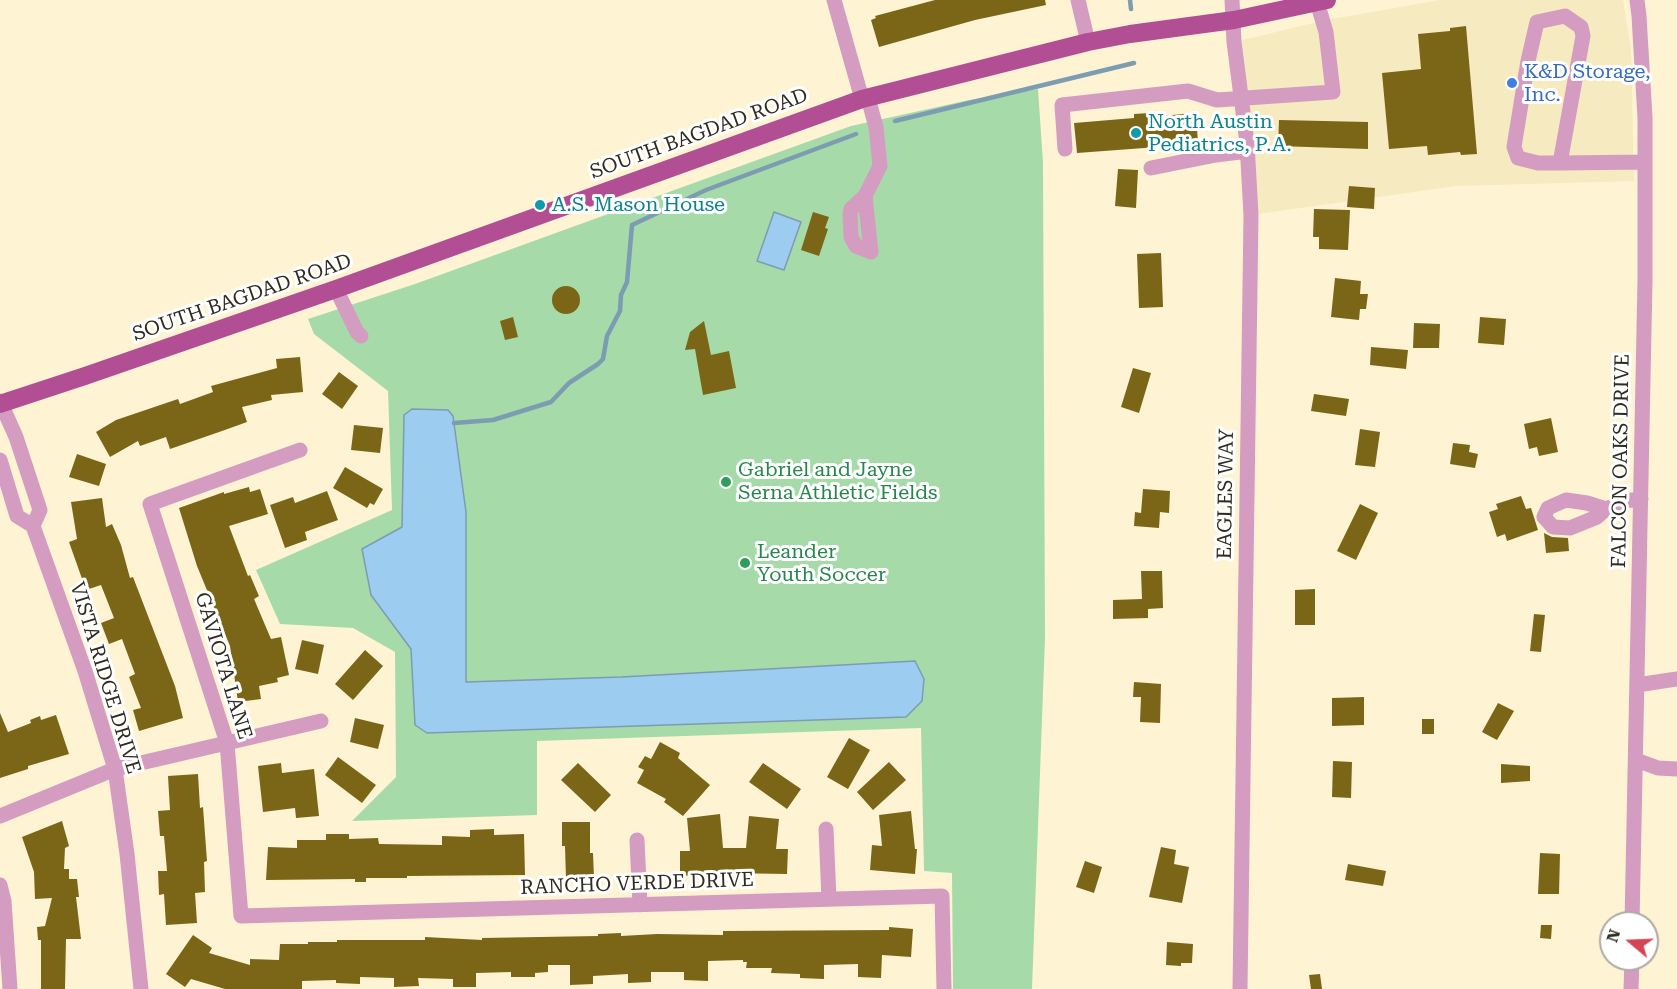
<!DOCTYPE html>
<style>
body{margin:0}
#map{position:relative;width:1677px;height:989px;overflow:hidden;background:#fef4d3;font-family:"Roboto Serif",serif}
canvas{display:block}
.north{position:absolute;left:1599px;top:911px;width:60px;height:60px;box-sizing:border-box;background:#fff;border:2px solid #acaaa5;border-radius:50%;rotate:289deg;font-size:16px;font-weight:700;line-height:24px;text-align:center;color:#2f2b1f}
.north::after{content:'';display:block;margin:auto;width:21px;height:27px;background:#d44454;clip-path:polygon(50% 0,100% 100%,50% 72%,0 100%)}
</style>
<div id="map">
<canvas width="1677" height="989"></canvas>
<div class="north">N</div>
</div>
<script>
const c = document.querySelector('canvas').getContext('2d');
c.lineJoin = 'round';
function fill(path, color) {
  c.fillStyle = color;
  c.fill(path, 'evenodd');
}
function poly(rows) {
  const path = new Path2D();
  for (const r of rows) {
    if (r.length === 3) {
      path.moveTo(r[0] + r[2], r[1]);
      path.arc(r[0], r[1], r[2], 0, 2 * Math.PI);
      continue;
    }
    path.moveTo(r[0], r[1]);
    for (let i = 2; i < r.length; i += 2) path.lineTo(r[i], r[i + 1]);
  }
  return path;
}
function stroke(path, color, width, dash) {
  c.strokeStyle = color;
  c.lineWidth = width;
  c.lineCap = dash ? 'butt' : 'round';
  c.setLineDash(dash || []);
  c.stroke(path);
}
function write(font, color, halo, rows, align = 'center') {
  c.font = font + ' "Roboto Serif",serif';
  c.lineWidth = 6;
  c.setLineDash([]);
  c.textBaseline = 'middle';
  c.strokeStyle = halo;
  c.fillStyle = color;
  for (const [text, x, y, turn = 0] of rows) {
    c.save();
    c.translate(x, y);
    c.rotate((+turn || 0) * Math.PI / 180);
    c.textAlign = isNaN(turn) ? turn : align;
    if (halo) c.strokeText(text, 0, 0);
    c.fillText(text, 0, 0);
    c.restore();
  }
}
fill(poly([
 [1440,0,1623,0,1631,49,1634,181,1456,186,1251,215,1234,42,1326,20]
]), '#f6eac1');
fill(poly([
 [1038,89,1043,163,1045,638,1032,989,953,989,952,873,924,871,921,728,537,741,537,815,352,821,396,777,395,652,353,628,280,624,256,570,392,510,388,391,314,334,308,319,415,284,851,126,969,100]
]), '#a7daa9');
const water = poly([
 [774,212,801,222,784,270,757,261,774,212],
 [412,409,448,410,453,416,466,512,466,682,621,677,915,661,924,679,922,701,906,717,427,733,415,725,411,649,371,595,362,549,402,527,404,415,412,409]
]);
fill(water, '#9dccf1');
stroke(water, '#7c9cb2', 1.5);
stroke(poly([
 [1130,0,1131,9],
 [895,121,1134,63],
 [454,423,493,420,551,402,569,383,598,364,603,359,607,336,620,311,621,295,627,282,632,225,706,190,856,134]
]), '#7c9cb2', 4.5);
fill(poly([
 [935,0,1045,0,1046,5,975,20,879,47,871,20,876,18,875,16],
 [1466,26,1477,154,1461,155,1460,152,1428,155,1427,146,1389,149,1382,73,1421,69,1418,34,1450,31,1450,28],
 [1149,113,1149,117,1196,113,1198,144,1077,153,1074,123,1134,118,1134,114],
 [1279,120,1368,122,1368,149,1278,146],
 [1118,169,1138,170,1136,208,1115,206],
 [1349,186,1375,188,1374,209,1347,207],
 [1314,209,1350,210,1348,250,1319,249,1319,237,1313,237],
 [813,212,829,217,825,228,828,229,819,256,801,250],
 [1161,253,1163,307,1139,308,1137,254],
 [1335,278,1361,281,1360,294,1368,294,1366,309,1360,309,1359,320,1331,317],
 [566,300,14],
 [513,317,518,337,505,340,500,321],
 [1480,317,1506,319,1504,345,1478,343],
 [704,321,711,355,729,351,736,388,703,395,695,349,685,350,690,332],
 [1414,323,1440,324,1439,348,1413,348],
 [1371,347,1408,350,1406,369,1370,365],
 [300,357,303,392,271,395,272,400,242,407,247,422,222,431,170,449,166,437,140,446,138,441,110,457,96,432,116,420,178,399,180,404,213,392,211,386,277,368,276,359],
 [1133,368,1151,373,1139,413,1121,407],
 [339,372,358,386,342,409,322,394],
 [1314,394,1349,399,1346,416,1311,411],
 [1551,418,1558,452,1539,456,1537,447,1529,449,1524,424],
 [354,425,383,428,380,453,351,450],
 [1360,429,1380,432,1375,467,1355,465],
 [1453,443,1470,445,1469,452,1478,454,1475,468,1450,464],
 [77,454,106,464,99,486,69,477],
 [345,467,383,489,374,505,370,503,367,508,333,488],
 [249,487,250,492,260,489,268,514,229,526,248,576,250,575,259,596,254,599,271,639,281,637,289,675,277,678,278,682,259,686,261,699,238,702,230,646,197,566,179,508,224,492,224,494],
 [1143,489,1170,491,1169,513,1160,512,1159,528,1134,526,1135,512,1141,513],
 [327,491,338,520,305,532,307,540,285,548,270,505,293,497,295,503],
 [1521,496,1526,509,1531,508,1538,530,1507,541,1505,534,1497,537,1489,512,1498,509,1496,504],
 [102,498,106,527,112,524,121,545,130,578,133,577,175,686,183,718,139,731,133,710,141,708,129,677,135,674,122,639,109,644,101,623,114,618,101,585,86,590,69,542,77,539,71,502],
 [1360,504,1378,513,1356,560,1337,551],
 [1544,533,1552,537,1568,538,1569,551,1546,553],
 [1141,571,1162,571,1163,608,1148,609,1148,618,1113,619,1113,600,1142,599],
 [1315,589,1315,625,1295,625,1295,590],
 [1534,614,1545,615,1541,652,1530,651],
 [302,640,324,645,318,674,295,669],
 [365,650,383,666,353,700,335,684],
 [1134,682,1161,684,1160,723,1140,722,1141,697,1133,697],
 [1364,697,1364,725,1332,726,1332,698],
 [1498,703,1514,711,1497,740,1482,732],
 [0,713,8,732,31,723,30,720,40,716,41,720,56,715,69,754,28,766,28,769,0,778],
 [355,718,384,725,378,749,350,742],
 [1422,719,1434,719,1434,734,1422,734],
 [849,738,870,750,848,789,827,777],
 [660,742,680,753,678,758,710,785,683,816,664,802,666,799,637,783,644,770,638,767,645,756,651,759],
 [338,757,376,785,362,803,325,775],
 [1333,761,1352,762,1351,798,1332,797],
 [889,762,906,780,873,810,857,792],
 [281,763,282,773,314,769,319,816,296,818,295,808,263,812,258,766],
 [578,763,611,795,595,812,561,780],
 [763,763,801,789,787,809,749,782],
 [1501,764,1530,766,1530,781,1501,783],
 [198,774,200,808,203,807,207,861,204,862,205,892,195,893,197,923,166,925,164,894,159,895,158,871,167,871,164,836,160,836,158,811,170,810,168,776],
 [911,811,915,849,917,849,915,874,870,870,872,845,882,846,879,815],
 [720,814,723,848,746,848,749,816,779,819,776,849,788,849,787,874,725,873,680,876,680,851,690,851,687,818],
 [62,821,69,846,65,848,64,869,69,869,69,879,77,879,79,897,76,897,81,939,66,939,65,989,41,989,41,940,38,940,37,927,45,926,52,898,35,899,34,872,22,837],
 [562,822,590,822,590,853,593,853,594,878,566,879,565,846,562,846],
 [494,829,494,835,524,834,525,875,407,876,407,878,366,878,366,882,355,882,355,879,266,880,268,847,297,848,297,840,326,840,326,834,349,834,349,839,378,838,379,844,442,845,442,836,470,837,470,830],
 [1161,847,1176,850,1174,864,1189,867,1182,903,1149,897],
 [1540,853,1560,854,1559,894,1538,894],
 [1085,861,1102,867,1094,893,1076,887],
 [1348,864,1386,871,1383,886,1345,880],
 [1541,925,1552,925,1551,939,1540,938],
 [889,927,913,929,911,957,882,955,881,978,858,977,858,964,824,965,824,979,800,978,800,974,771,973,772,968,746,968,747,962,743,962,743,960,708,961,708,981,684,980,684,972,651,972,651,982,628,983,628,974,593,976,593,984,570,985,570,965,548,965,548,972,535,973,535,977,511,977,511,972,476,973,476,987,453,987,453,979,418,978,419,986,394,987,394,978,360,977,360,984,336,983,336,980,302,981,302,989,225,989,191,979,185,987,166,974,193,935,212,948,209,953,250,965,250,959,279,960,280,944,308,944,308,942,337,942,337,940,425,940,425,937,482,940,482,938,598,936,598,934,621,933,621,936,657,934,723,935,723,931,889,930],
 [1167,942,1193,944,1192,963,1181,963,1181,966,1166,965],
 [1320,974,1322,989,1311,989,1309,975]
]), '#7b6617');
stroke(poly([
 [834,0,862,99],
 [1078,0,1088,42],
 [1232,0,1234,42,1247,143,1251,215,1240,989],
 [1065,149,1062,105,1188,91,1217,100,1333,92,1326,32,1317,2],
 [1560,163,1583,36,1581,27,1565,16,1537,22,1528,61,1514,147,1518,158,1538,163,1560,163,1645,162],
 [1151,168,1216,155,1248,151],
 [865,196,851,209,850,214,851,237,856,246,871,252,865,196,880,166,876,127,868,98],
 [336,289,357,332,361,336],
 [0,401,16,437,40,510,33,526],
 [300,450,150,504,227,743,241,916,942,896,944,989],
 [0,460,17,516,33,526,85,671,115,769,127,854,141,989],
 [1606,509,1587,503,1566,500,1548,508,1544,517,1553,527,1570,528,1597,517,1606,509,1624,501,1641,499],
 [1637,685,1677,679],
 [1636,760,1658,768,1677,769],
 [0,816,115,769,321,721],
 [826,829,829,899],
 [637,840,640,905],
 [0,885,4,901,10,989],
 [1632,923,1645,280,1645,118,1639,16,1637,0],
 [1631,989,1632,959]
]), '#d49cc0', 15);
stroke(poly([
 [0,404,85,376,336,289,862,99,1088,42,1130,34,1234,20,1327,0]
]), '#b14e94', 18);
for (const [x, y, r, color] of [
 [1512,83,6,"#3f7fe0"],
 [1136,133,6,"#0f9aa8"],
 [540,205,6,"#0f9aa8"],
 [726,482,6,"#2e9e5b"],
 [745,563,6,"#2e9e5b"]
]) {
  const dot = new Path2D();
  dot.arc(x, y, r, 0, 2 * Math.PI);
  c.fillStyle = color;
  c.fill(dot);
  stroke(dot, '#fff', 2);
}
write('20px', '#366cbe', '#fff', [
 ["K&D Storage,",1524,72],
 ["Inc.",1524,95]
], 'left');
write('20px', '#0d838f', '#fff', [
 ["North Austin",1148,122],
 ["Pediatrics, P.A.",1148,145],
 ["A.S. Mason House",552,205]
], 'left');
write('20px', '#2f2b1f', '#fff', [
 ["SOUTH BAGDAD ROAD",699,134,-20],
 ["SOUTH BAGDAD ROAD",242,298,-19],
 ["FALCON OAKS DRIVE",1621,461,-89],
 ["EAGLES WAY",1226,494,-89],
 ["GAVIOTA LANE",223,666,73],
 ["VISTA RIDGE DRIVE",105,678,73],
 ["RANCHO VERDE DRIVE",637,884,-2]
]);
write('20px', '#27864d', '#fff', [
 ["Gabriel and Jayne",738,470],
 ["Serna Athletic Fields",738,493],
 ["Leander",757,552],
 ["Youth Soccer",757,575]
], 'left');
</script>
